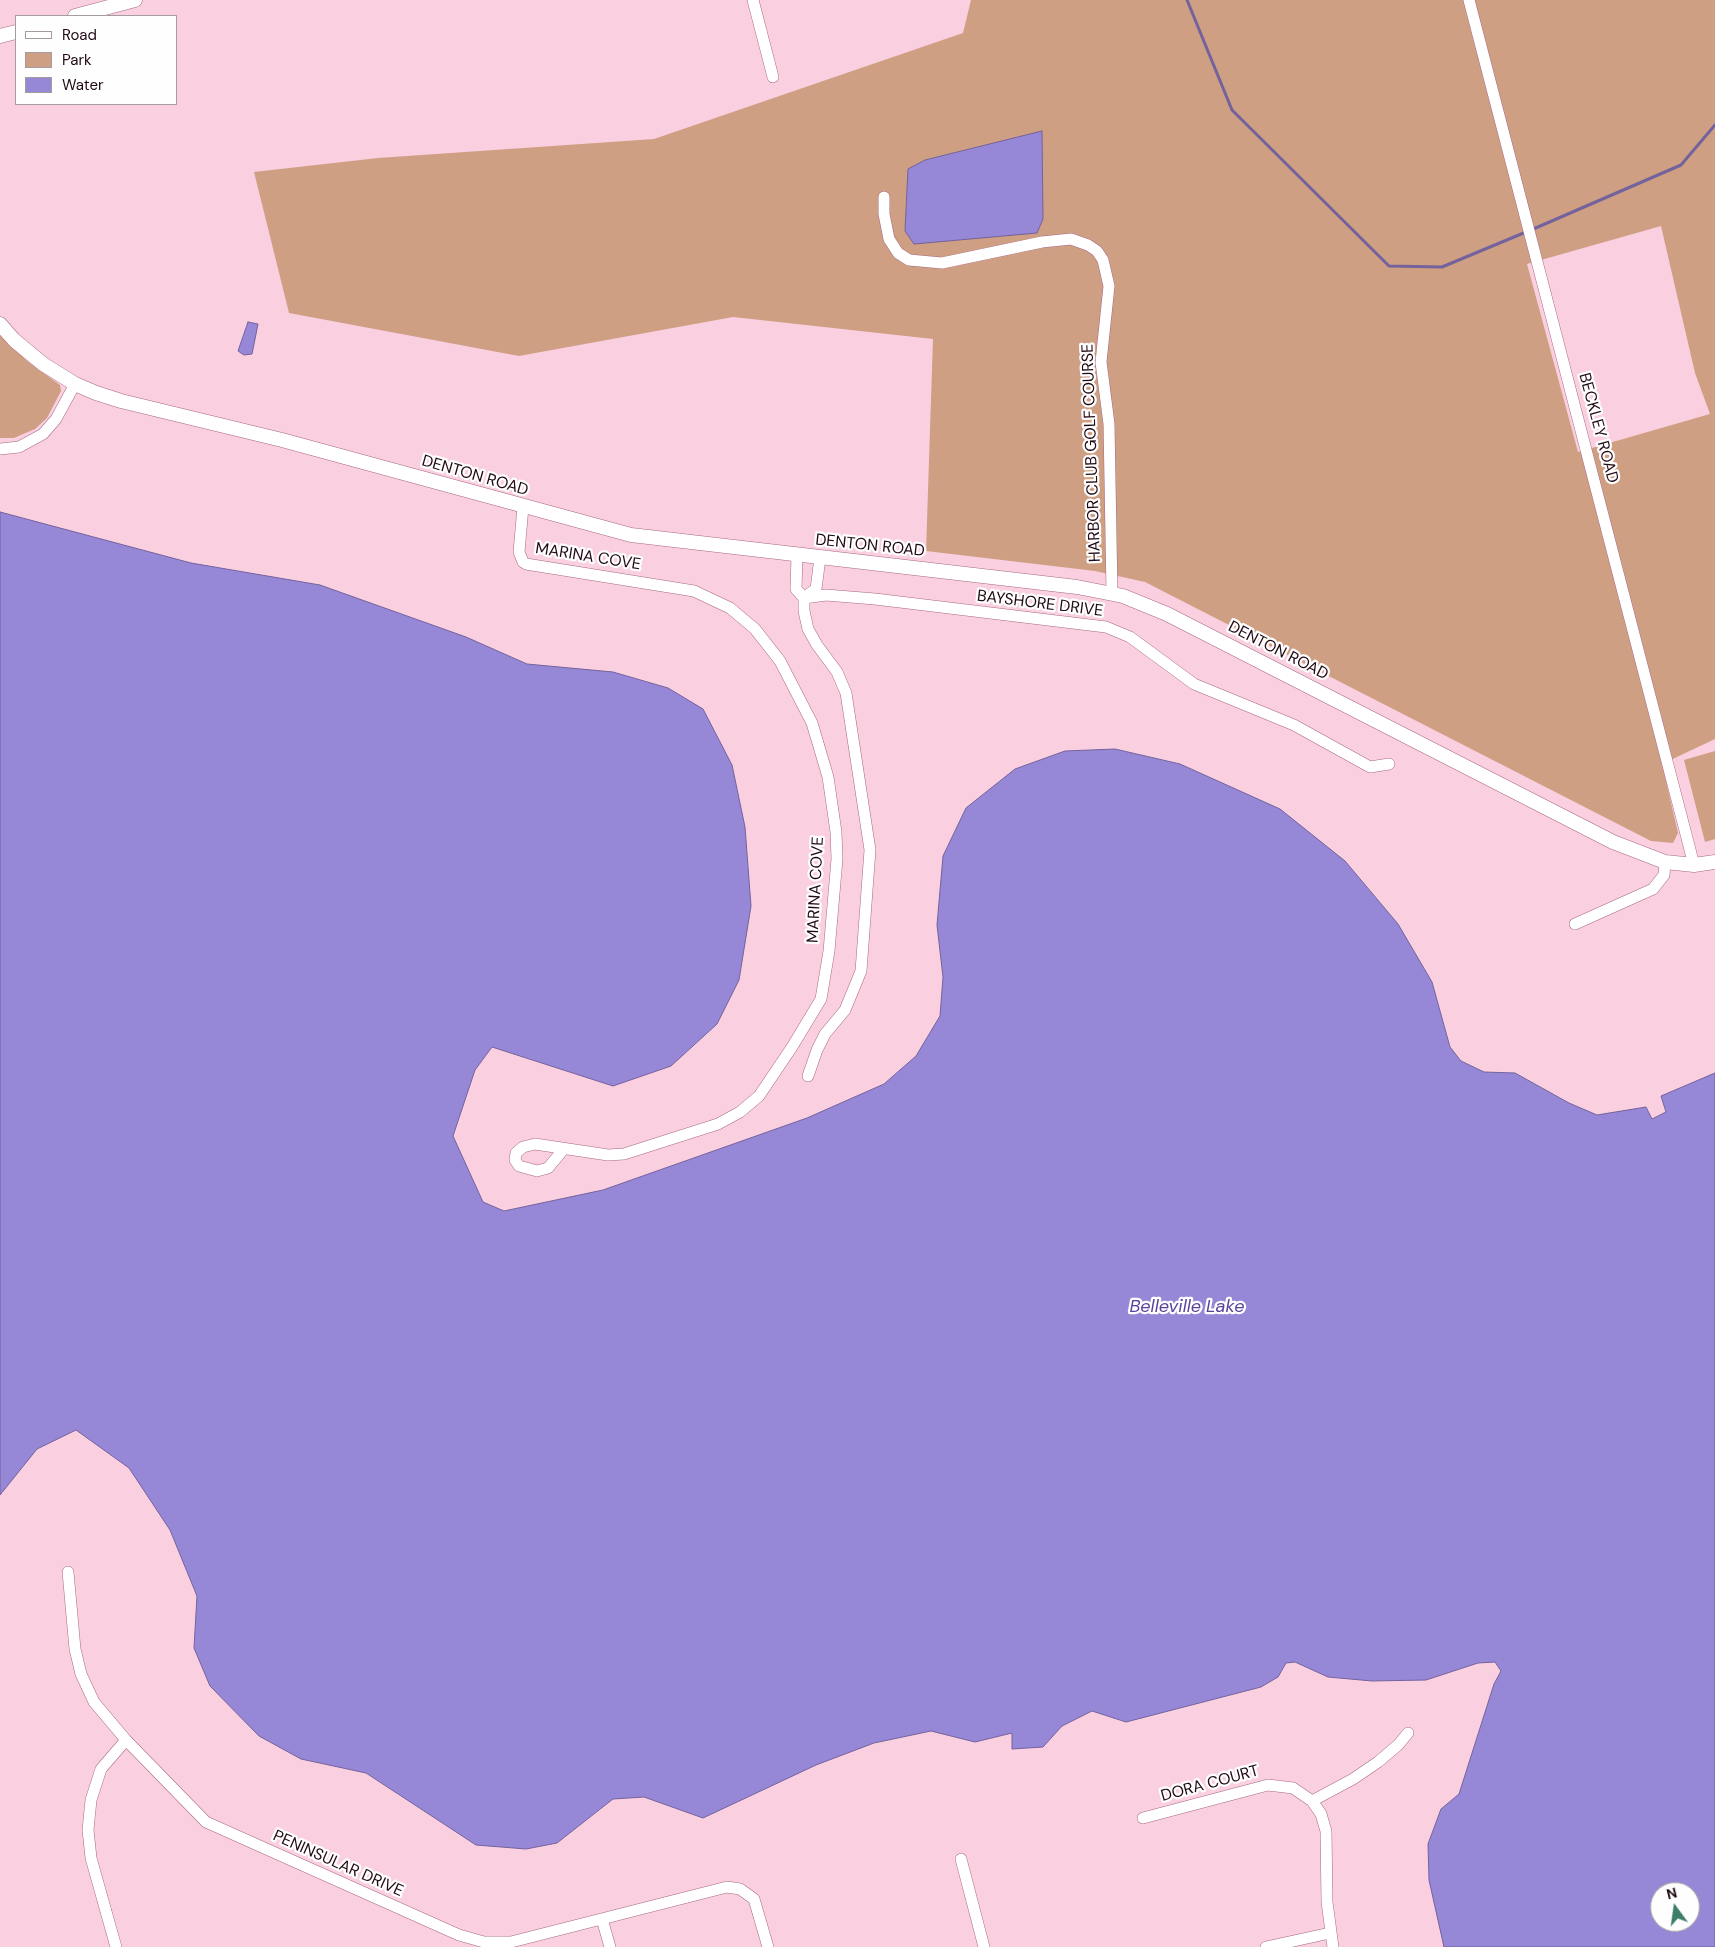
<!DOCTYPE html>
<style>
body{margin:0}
#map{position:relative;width:1715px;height:1947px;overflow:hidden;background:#facfe0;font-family:"DM Sans",sans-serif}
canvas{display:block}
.legend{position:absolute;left:15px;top:15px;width:162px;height:90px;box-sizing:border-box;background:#fdfefd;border:1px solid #a59ca0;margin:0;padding:6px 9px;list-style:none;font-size:15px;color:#200814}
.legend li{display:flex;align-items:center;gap:10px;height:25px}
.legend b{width:25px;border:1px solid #a59ca0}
.north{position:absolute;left:1650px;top:1882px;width:50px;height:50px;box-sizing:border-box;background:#fdfefd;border:1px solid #a59ca0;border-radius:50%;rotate:346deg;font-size:14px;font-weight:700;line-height:20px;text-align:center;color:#200814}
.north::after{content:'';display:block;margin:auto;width:18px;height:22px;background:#3e7d6a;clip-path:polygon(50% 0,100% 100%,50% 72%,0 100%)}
</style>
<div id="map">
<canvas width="1715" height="1947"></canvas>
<ul class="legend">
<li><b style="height:6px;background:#fff"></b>Road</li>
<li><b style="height:14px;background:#cf9f83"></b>Park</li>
<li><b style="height:14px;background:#9788d7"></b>Water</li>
</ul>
<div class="north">N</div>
</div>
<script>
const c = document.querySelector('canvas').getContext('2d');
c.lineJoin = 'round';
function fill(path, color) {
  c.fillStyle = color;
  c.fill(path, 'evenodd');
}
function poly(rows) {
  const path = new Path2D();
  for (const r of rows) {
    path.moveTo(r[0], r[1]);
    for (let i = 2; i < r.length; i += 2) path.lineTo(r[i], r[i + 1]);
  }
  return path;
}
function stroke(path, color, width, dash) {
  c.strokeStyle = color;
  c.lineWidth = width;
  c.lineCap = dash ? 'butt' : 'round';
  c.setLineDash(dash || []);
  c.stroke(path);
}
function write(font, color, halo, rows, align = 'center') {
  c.font = font + ' "DM Sans",sans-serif';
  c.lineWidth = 4.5;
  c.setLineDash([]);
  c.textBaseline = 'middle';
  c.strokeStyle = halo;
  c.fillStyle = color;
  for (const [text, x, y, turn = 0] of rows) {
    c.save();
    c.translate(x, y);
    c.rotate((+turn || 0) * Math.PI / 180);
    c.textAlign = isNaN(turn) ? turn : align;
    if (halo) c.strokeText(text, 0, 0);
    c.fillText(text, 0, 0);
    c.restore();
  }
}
fill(poly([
 [971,0,1715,0,1715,739,1662,764,1678,833,1673,843,1651,841,1145,582,1095,571,926,551,933,339,733,317,519,356,289,313,254,172,378,158,654,139,963,33],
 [1661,226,1695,373,1710,414,1578,452,1527,264],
 [0,334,27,361,60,385,61,391,47,418,35,429,14,438,0,438],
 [1715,751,1715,839,1705,842,1684,760]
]), '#cf9f83');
const water = poly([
 [1042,131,1043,219,1037,233,914,244,905,231,908,169,925,160,1042,131],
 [248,322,258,324,252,354,244,355,238,351,248,322],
 [0,512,191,563,320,585,466,637,527,664,613,672,668,688,703,709,732,765,745,827,751,906,739,980,717,1024,671,1066,613,1086,492,1047,475,1070,453,1136,483,1202,504,1211,603,1190,807,1118,884,1084,916,1056,940,1016,943,977,937,925,943,856,966,808,1015,769,1065,751,1115,749,1180,764,1280,809,1345,861,1398,924,1432,982,1450,1047,1461,1061,1484,1072,1515,1073,1569,1103,1597,1115,1646,1107,1652,1119,1666,1112,1661,1096,1715,1073,1715,1947,1444,1947,1429,1880,1428,1844,1441,1809,1459,1794,1494,1684,1501,1671,1495,1662,1478,1663,1426,1680,1372,1681,1328,1677,1295,1662,1286,1663,1278,1677,1261,1687,1126,1722,1092,1711,1062,1726,1043,1747,1012,1749,1012,1733,975,1742,931,1731,874,1743,816,1765,703,1818,644,1797,613,1799,557,1843,526,1849,476,1845,366,1773,301,1759,259,1736,210,1686,194,1648,197,1596,170,1530,129,1468,76,1430,37,1449,0,1495,0,512],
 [1660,1892,1690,1892,1690,1922,1660,1922,1660,1892]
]);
fill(water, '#9788d7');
stroke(water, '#73629c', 1);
stroke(poly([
 [1187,0,1232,110,1389,266,1442,267,1526,232],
 [1531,230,1681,165,1715,125]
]), '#73629c', 3);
const minor = poly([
 [753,0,773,77],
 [1469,0,1694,865],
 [884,197,884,214,889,239,898,253,909,260,942,263,1042,242,1071,239,1088,245,1097,251,1103,260,1109,286,1101,362,1109,424,1112,593],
 [0,449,19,447,43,434,56,419,75,384],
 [523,507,519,552,523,562,526,564,694,591,730,608,755,629,780,661,812,723,828,777,836,832,837,859,829,951,821,999,792,1047,759,1096,740,1112,718,1124,624,1154,608,1155,535,1144,523,1147,516,1153,515,1160,519,1166,537,1171,548,1168,563,1150],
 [797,555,796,589,804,598,804,611,808,629,817,645,837,672,846,693,870,850,861,971,845,1010,825,1034,817,1050,808,1076],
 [805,597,816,589,820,558],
 [804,598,826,595,875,599,1106,627,1130,637,1194,684,1294,725,1370,767,1389,764],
 [1575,924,1653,889,1664,875,1665,862],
 [68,1572,75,1649,81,1674,94,1702,126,1740,206,1822,459,1935,484,1942,511,1942,727,1887,740,1889,754,1899,768,1947],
 [1312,1801,1321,1814,1326,1831,1327,1902,1333,1947],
 [1143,1818,1268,1785,1293,1788,1312,1801,1353,1779,1378,1762,1398,1745,1408,1733],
 [961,1859,984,1947],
 [602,1919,610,1947],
 [116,1947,91,1858,88,1830,91,1800,101,1769,126,1740],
 [1266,1947,1330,1933]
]);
const tertiary = poly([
 [75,16,135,0],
 [0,36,16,32],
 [0,324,14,340,43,364,75,384,96,393,121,401,282,440,631,535,1077,587,1123,596,1167,614,1613,842,1665,862,1694,865,1715,862]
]);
stroke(minor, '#a76884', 12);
stroke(tertiary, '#a76884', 15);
stroke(minor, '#fff', 11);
stroke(tertiary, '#fff', 14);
write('16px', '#200814', '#fdfefd', [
 ["BECKLEY ROAD",1598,428,75],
 ["HARBOR CLUB GOLF COURSE",1092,453,-92],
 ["DENTON ROAD",475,476,16],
 ["DENTON ROAD",870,546,6],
 ["MARINA COVE",588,557,9],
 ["BAYSHORE DRIVE",1040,604,7],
 ["DENTON ROAD",1278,651,27],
 ["MARINA COVE",816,890,-87],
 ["DORA COURT",1210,1784,-15],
 ["PENINSULAR DRIVE",338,1864,24]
]);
write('italic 18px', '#5a419e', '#fdfefd', [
 ["Belleville Lake",1187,1307]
]);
</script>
